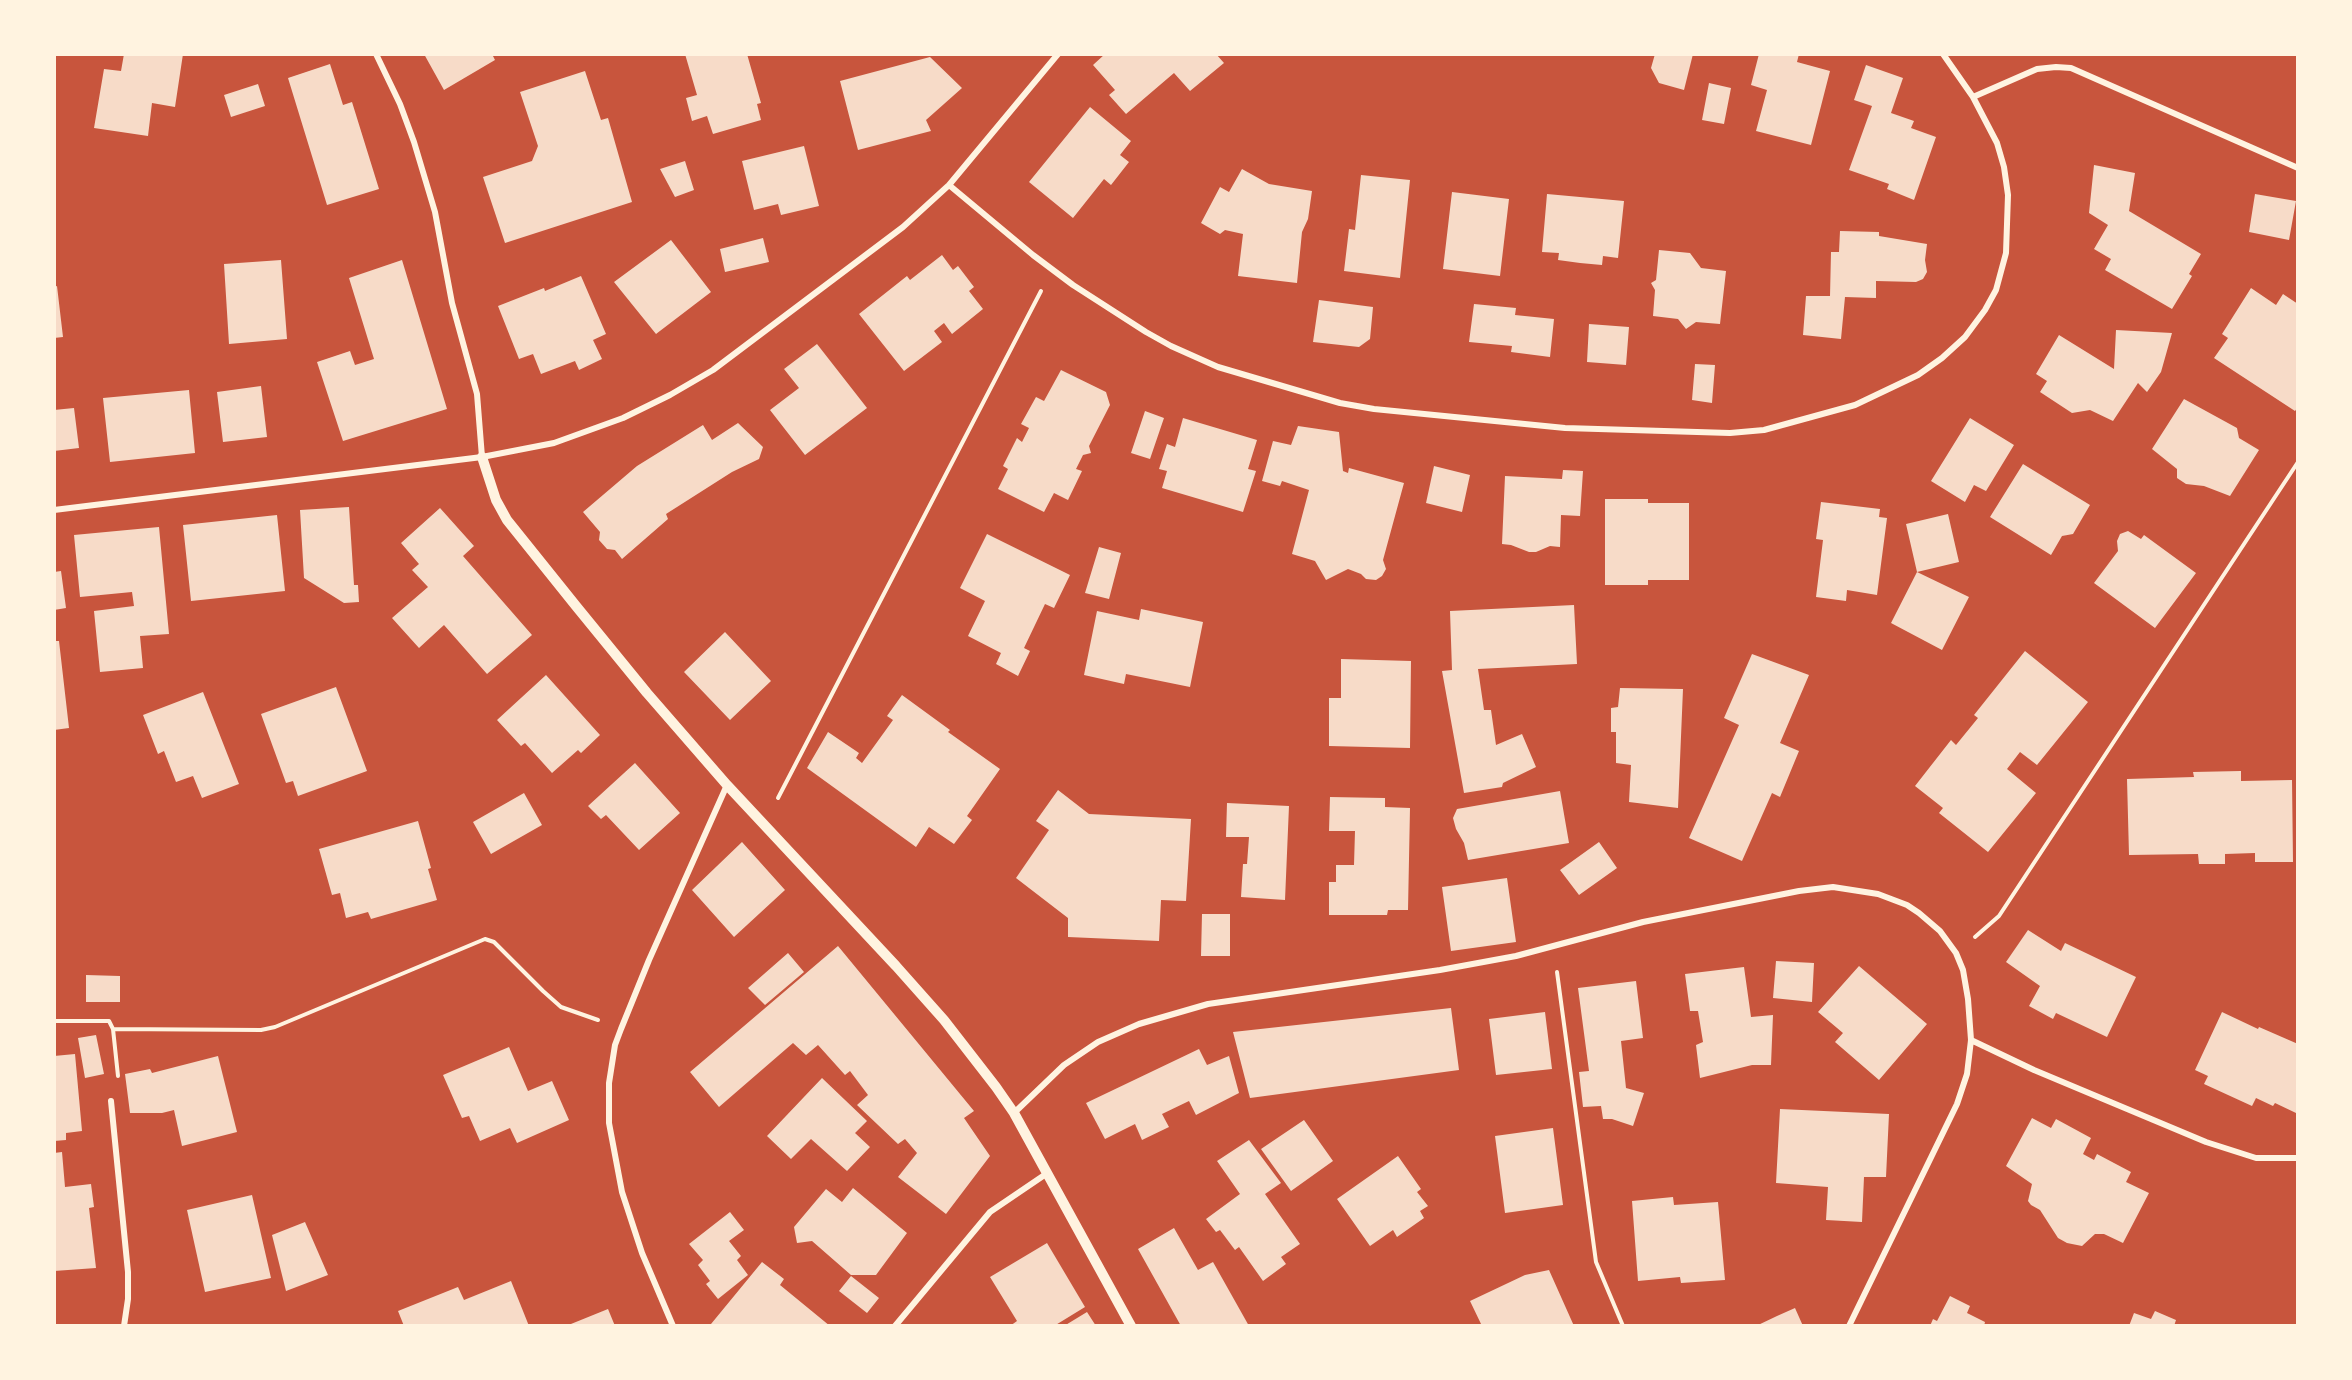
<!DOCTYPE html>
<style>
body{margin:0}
#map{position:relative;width:2352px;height:1380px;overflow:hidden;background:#c8553d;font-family:Ubuntu,sans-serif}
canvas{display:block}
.frame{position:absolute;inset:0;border:56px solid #fff3e0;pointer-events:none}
</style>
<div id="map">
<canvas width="2352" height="1380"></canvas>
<div class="frame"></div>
</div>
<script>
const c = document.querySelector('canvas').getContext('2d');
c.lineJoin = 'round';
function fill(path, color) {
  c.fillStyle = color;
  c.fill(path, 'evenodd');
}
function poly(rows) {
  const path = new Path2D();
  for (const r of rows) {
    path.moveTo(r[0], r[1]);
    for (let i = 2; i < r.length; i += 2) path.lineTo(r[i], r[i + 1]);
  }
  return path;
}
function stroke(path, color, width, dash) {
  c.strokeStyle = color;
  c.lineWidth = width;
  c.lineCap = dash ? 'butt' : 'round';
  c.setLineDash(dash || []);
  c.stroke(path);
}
fill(poly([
 [124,54,183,54,175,107,152,103,148,136,94,128,104,69,121,71],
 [424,54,492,54,495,60,444,90],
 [685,54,747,54,761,103,757,104,761,120,713,134,707,116,692,121,686,98,697,95],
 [1105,54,1216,54,1224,63,1190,91,1174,73,1126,114,1109,95,1115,90,1093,65],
 [1655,54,1693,54,1684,90,1659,83,1651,68],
 [1759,54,1799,54,1797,62,1830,71,1811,145,1756,131,1767,90,1751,85],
 [930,57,962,88,926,120,931,131,858,150,840,81],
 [330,64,343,105,352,102,379,189,327,205,288,78],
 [1866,65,1903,78,1891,113,1914,121,1911,128,1936,137,1914,200,1887,189,1889,184,1849,170,1872,106,1854,100],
 [585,71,601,120,608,118,632,202,505,243,483,177,532,161,538,146,520,92],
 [1709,83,1731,88,1724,124,1702,120],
 [258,84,265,106,231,117,224,95],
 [1090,107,1131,141,1120,155,1129,162,1111,185,1104,179,1073,218,1029,182],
 [804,146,819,206,781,215,778,204,754,210,742,161],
 [685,161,694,190,675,197,660,169],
 [2094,165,2135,173,2129,211,2201,254,2189,274,2192,276,2172,309,2105,270,2111,259,2094,249,2108,225,2089,213],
 [1242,169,1269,184,1312,191,1308,219,1302,232,1297,283,1238,276,1243,234,1225,230,1220,234,1201,223,1220,187,1229,192],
 [1361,175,1410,180,1400,278,1344,271,1349,229,1355,230],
 [1452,192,1509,199,1500,276,1443,269],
 [1547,194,1624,201,1618,258,1603,256,1602,265,1580,263,1558,260,1559,253,1542,252],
 [2255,194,2296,201,2289,240,2249,232],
 [1840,231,1879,232,1879,236,1927,244,1925,260,1927,272,1923,279,1916,282,1876,281,1876,298,1845,297,1841,339,1803,335,1806,296,1830,296,1831,252,1839,252],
 [763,238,769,262,725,272,720,249],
 [671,240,711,292,656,334,614,282],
 [1659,250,1690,253,1701,268,1726,271,1720,324,1696,322,1686,329,1678,319,1653,316,1655,290,1651,283,1656,280],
 [942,255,953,270,958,266,974,287,969,291,983,309,952,334,944,323,934,331,942,342,904,371,859,314,907,276,910,280],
 [281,260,287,339,229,344,224,264],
 [402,260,447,409,343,441,317,362,350,351,355,365,374,359,349,278],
 [581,276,606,334,593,340,602,359,579,370,575,361,541,374,533,354,519,359,498,306,544,288,545,291],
 [57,286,63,337,54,338,54,287],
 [2251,288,2276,305,2283,294,2298,304,2298,407,2295,411,2214,358,2228,338,2222,334],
 [1319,300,1373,307,1370,339,1359,347,1313,342],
 [1474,304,1516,308,1515,315,1554,319,1550,357,1511,352,1512,346,1469,342],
 [1589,324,1629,327,1626,365,1587,362],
 [2116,330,2172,333,2161,372,2147,392,2138,383,2113,421,2090,410,2072,413,2040,392,2047,381,2036,374,2059,335,2114,369],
 [817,344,867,408,805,455,770,410,799,388,784,369],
 [1695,364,1715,365,1712,403,1692,400],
 [1061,370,1106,392,1110,405,1089,446,1091,453,1083,455,1076,469,1082,471,1068,500,1054,493,1044,512,998,489,1008,469,1003,466,1017,438,1022,442,1029,428,1021,424,1036,397,1044,401],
 [261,386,267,437,223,442,217,392],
 [189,390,195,453,110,462,103,398],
 [2184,399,2237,428,2239,438,2259,450,2230,496,2204,486,2186,484,2177,478,2177,469,2152,449],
 [74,408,79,448,54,451,54,410],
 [1145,411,1164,418,1150,459,1131,453],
 [1183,418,1257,440,1248,469,1256,471,1243,512,1162,488,1167,471,1159,469,1167,444,1175,447],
 [1970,418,2014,445,1986,491,1974,485,1965,502,1931,481],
 [738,423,763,447,759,459,732,472,666,514,668,519,622,559,615,550,607,549,599,540,600,532,583,512,637,466,703,425,712,440],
 [1298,426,1339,432,1343,471,1348,473,1349,468,1404,483,1383,560,1386,569,1382,576,1376,580,1366,579,1361,574,1348,569,1326,580,1315,561,1292,554,1309,490,1282,481,1280,486,1262,481,1273,441,1291,445],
 [2023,464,2090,505,2073,534,2062,536,2051,555,1990,517],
 [1434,466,1470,475,1462,512,1426,503],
 [1563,470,1583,471,1580,516,1561,515,1560,547,1550,546,1536,552,1529,552,1511,545,1502,544,1505,476,1562,479],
 [1605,499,1648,499,1648,503,1689,503,1689,580,1648,580,1648,585,1605,585],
 [1821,502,1880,509,1879,517,1887,518,1877,595,1847,590,1846,601,1816,597,1823,540,1816,539],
 [349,507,354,585,358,585,359,602,344,603,304,578,300,510],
 [440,508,474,546,463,556,532,635,487,674,444,625,419,648,392,618,428,587,412,570,419,564,401,543],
 [1948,514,1959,562,1917,572,1906,524],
 [277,515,285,591,191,601,183,525],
 [159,527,169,634,140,636,143,668,100,672,94,611,134,606,132,592,80,597,74,535],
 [2128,531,2141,539,2144,535,2196,573,2155,628,2094,583,2118,551,2117,541,2120,534],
 [987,534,1070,575,1054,608,1045,604,1024,648,1030,651,1018,676,996,664,1001,653,968,636,985,601,960,588],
 [1099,547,1121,553,1109,599,1085,593],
 [61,571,66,608,54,610,54,572],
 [1917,572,1969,597,1942,650,1891,623],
 [1574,605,1577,664,1478,669,1484,710,1491,710,1496,745,1522,734,1536,767,1503,783,1502,787,1464,793,1442,671,1452,670,1450,611],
 [1141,609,1203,622,1190,687,1126,674,1124,684,1084,675,1097,611,1139,620],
 [725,632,771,681,730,720,684,672],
 [54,641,59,641,69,728,54,730],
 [2025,651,2088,702,2037,765,2020,752,2007,769,2036,793,1988,852,1939,813,1943,808,1915,786,1951,740,1956,745,1978,718,1974,715],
 [1752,654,1809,675,1780,743,1799,751,1780,797,1772,793,1742,861,1689,838,1739,725,1724,718],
 [1341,659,1411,661,1410,748,1329,746,1329,698,1341,698],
 [546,675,600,735,581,753,578,750,552,773,525,743,521,746,497,720],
 [336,687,367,771,298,796,293,781,286,783,261,714],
 [1620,688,1683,689,1678,808,1629,802,1631,765,1616,763,1616,732,1611,732,1611,708,1618,707],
 [203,692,239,784,202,798,193,776,176,782,164,751,158,754,143,715],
 [902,695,950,730,948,732,1000,769,967,816,972,820,954,844,929,827,916,847,807,768,828,732,859,753,856,758,862,763,893,720,887,716],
 [635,763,680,813,639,850,606,815,601,819,588,806],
 [2241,771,2241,781,2292,780,2293,862,2255,862,2255,853,2225,854,2225,864,2199,864,2198,854,2129,855,2127,779,2194,777,2193,772],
 [1058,790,1089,814,1191,819,1186,901,1161,900,1159,941,1068,937,1068,918,1016,878,1049,830,1036,821],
 [1560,791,1569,843,1468,860,1464,843,1456,829,1453,818,1457,809],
 [524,793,542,825,491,854,473,822],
 [1330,797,1385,798,1385,807,1410,808,1408,910,1388,910,1387,915,1329,915,1329,882,1336,882,1336,865,1354,865,1355,831,1329,831],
 [1227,803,1289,806,1285,900,1241,897,1243,864,1247,864,1249,837,1226,837],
 [418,821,431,868,428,869,437,900,371,919,368,912,346,918,340,893,332,895,319,849],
 [742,842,785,890,734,937,692,890],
 [1599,842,1617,868,1579,895,1560,870],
 [1507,878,1516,942,1451,951,1442,887],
 [1202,914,1230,914,1230,956,1201,956],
 [2028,930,2061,951,2065,943,2136,977,2107,1037,2056,1013,2053,1019,2029,1006,2040,986,2006,962],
 [838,946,974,1111,964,1118,990,1156,946,1214,898,1177,917,1153,905,1139,898,1144,857,1105,868,1095,850,1071,845,1075,818,1045,806,1055,793,1043,719,1107,690,1072],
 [788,953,804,972,765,1005,748,988],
 [1776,961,1814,963,1812,1002,1773,998],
 [1859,966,1927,1024,1879,1080,1835,1042,1843,1033,1818,1012],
 [1744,967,1751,1017,1773,1015,1771,1065,1752,1065,1700,1078,1696,1045,1703,1042,1698,1011,1690,1011,1685,974],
 [86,975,120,976,120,1002,86,1002],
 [1636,981,1643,1038,1621,1041,1626,1088,1644,1093,1633,1126,1612,1119,1603,1119,1601,1106,1583,1107,1579,1072,1589,1071,1578,988],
 [1451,1008,1459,1070,1250,1098,1233,1032],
 [1545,1012,1552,1069,1496,1075,1489,1019],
 [2222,1012,2258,1029,2259,1027,2298,1044,2296,1058,2298,1059,2298,1107,2296,1113,2275,1103,2273,1106,2256,1098,2252,1106,2204,1084,2208,1076,2195,1070],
 [96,1035,104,1074,85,1078,78,1038],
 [509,1047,528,1091,552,1081,569,1120,517,1143,510,1128,480,1141,469,1116,462,1118,443,1075],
 [1199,1049,1207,1065,1229,1056,1239,1093,1196,1115,1189,1101,1162,1114,1169,1127,1142,1140,1135,1124,1105,1139,1086,1103],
 [75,1054,82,1131,66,1133,66,1140,54,1141,54,1056],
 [218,1056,237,1132,182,1146,174,1110,162,1113,130,1113,125,1074,150,1069,152,1073],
 [822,1078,867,1121,855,1133,870,1147,847,1171,811,1139,791,1159,767,1136],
 [1780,1109,1889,1114,1886,1177,1864,1177,1862,1222,1826,1220,1828,1187,1776,1183],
 [2032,1118,2051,1128,2056,1119,2091,1138,2083,1154,2094,1160,2097,1154,2131,1172,2126,1182,2149,1193,2123,1243,2104,1234,2095,1234,2082,1246,2067,1243,2058,1238,2040,1210,2031,1205,2028,1201,2032,1184,2006,1166],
 [1304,1120,1333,1161,1291,1191,1261,1149],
 [1553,1128,1563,1205,1505,1213,1495,1136],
 [1249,1140,1281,1183,1265,1194,1300,1244,1281,1257,1286,1264,1263,1281,1239,1247,1235,1250,1220,1230,1216,1232,1206,1219,1240,1194,1217,1161],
 [62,1152,65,1187,91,1184,94,1207,89,1208,96,1268,54,1271,54,1153],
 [1398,1156,1421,1189,1417,1192,1428,1206,1420,1211,1424,1218,1397,1237,1393,1230,1370,1246,1337,1199],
 [853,1188,907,1233,876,1275,851,1275,812,1241,797,1243,794,1227,826,1189,842,1202],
 [252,1195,271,1278,205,1292,187,1210],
 [1673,1197,1674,1205,1718,1202,1725,1280,1681,1283,1680,1277,1638,1281,1632,1201],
 [730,1212,744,1230,729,1241,741,1256,737,1260,748,1275,718,1299,706,1284,710,1281,698,1265,703,1260,689,1244],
 [305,1222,328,1275,286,1291,272,1235],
 [1174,1228,1198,1270,1213,1262,1249,1326,1181,1326,1138,1249],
 [1047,1243,1085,1307,1054,1326,1010,1326,1017,1321,990,1277],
 [762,1262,784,1279,780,1285,830,1326,713,1326,711,1324],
 [1549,1270,1574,1326,1482,1326,1470,1301,1525,1275],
 [851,1276,879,1298,867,1313,839,1291],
 [511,1281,529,1326,404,1326,398,1311,458,1287,464,1300],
 [1950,1296,1970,1306,1967,1313,1985,1322,1984,1326,1930,1326,1933,1319,1937,1321],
 [1795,1308,1803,1326,1756,1326,1777,1316],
 [608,1309,615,1326,566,1326],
 [2155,1311,2176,1320,2174,1326,2129,1326,2134,1313,2151,1319],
 [1087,1312,1096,1326,1064,1326]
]), '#f7dbc8');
stroke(poly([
 [778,798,1041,291],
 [1975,937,1999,916,2298,462],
 [1557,972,1596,1262,1623,1326],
 [54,1021,109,1021,113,1029,261,1030,275,1027,485,939,494,942,543,991,561,1007,598,1020],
 [113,1029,118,1076]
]), '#fff3e0', 4);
stroke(poly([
 [376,54,400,104,414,142,435,212,452,303,477,394,482,457],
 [1973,97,2037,69,2056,67,2071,68,2298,168],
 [949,185,1033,255,1073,285,1146,332,1171,346,1218,367,1340,403,1374,409,1565,428,1730,433,1764,430,1855,405,1918,375,1942,358,1965,337,1985,310,1996,290,2006,253,2008,195,2004,167,1997,143,1973,97,1943,54],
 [54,510,482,457,554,443,623,418,670,395,713,370,903,227,949,185,1058,54],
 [1971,1040,2034,1070,2206,1142,2256,1158,2298,1158],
 [111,1101,128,1272,128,1299,124,1326],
 [1014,1113,1064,1065,1098,1042,1139,1024,1208,1004,1440,970,1516,956,1643,922,1799,891,1833,887,1878,894,1907,905,1919,913,1940,931,1956,953,1963,970,1968,999,1971,1040,1967,1074,1957,1104,1849,1326],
 [673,1326,642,1253,622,1192,609,1123,609,1083,615,1045,621,1029,649,960,727,785],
 [895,1326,990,1212,1046,1174]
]), '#fff3e0', 6);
stroke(poly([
 [482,457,496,500,507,520,576,606,647,693,727,785,896,966,944,1020,996,1087,1014,1113,1131,1326]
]), '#fff3e0', 10);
</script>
